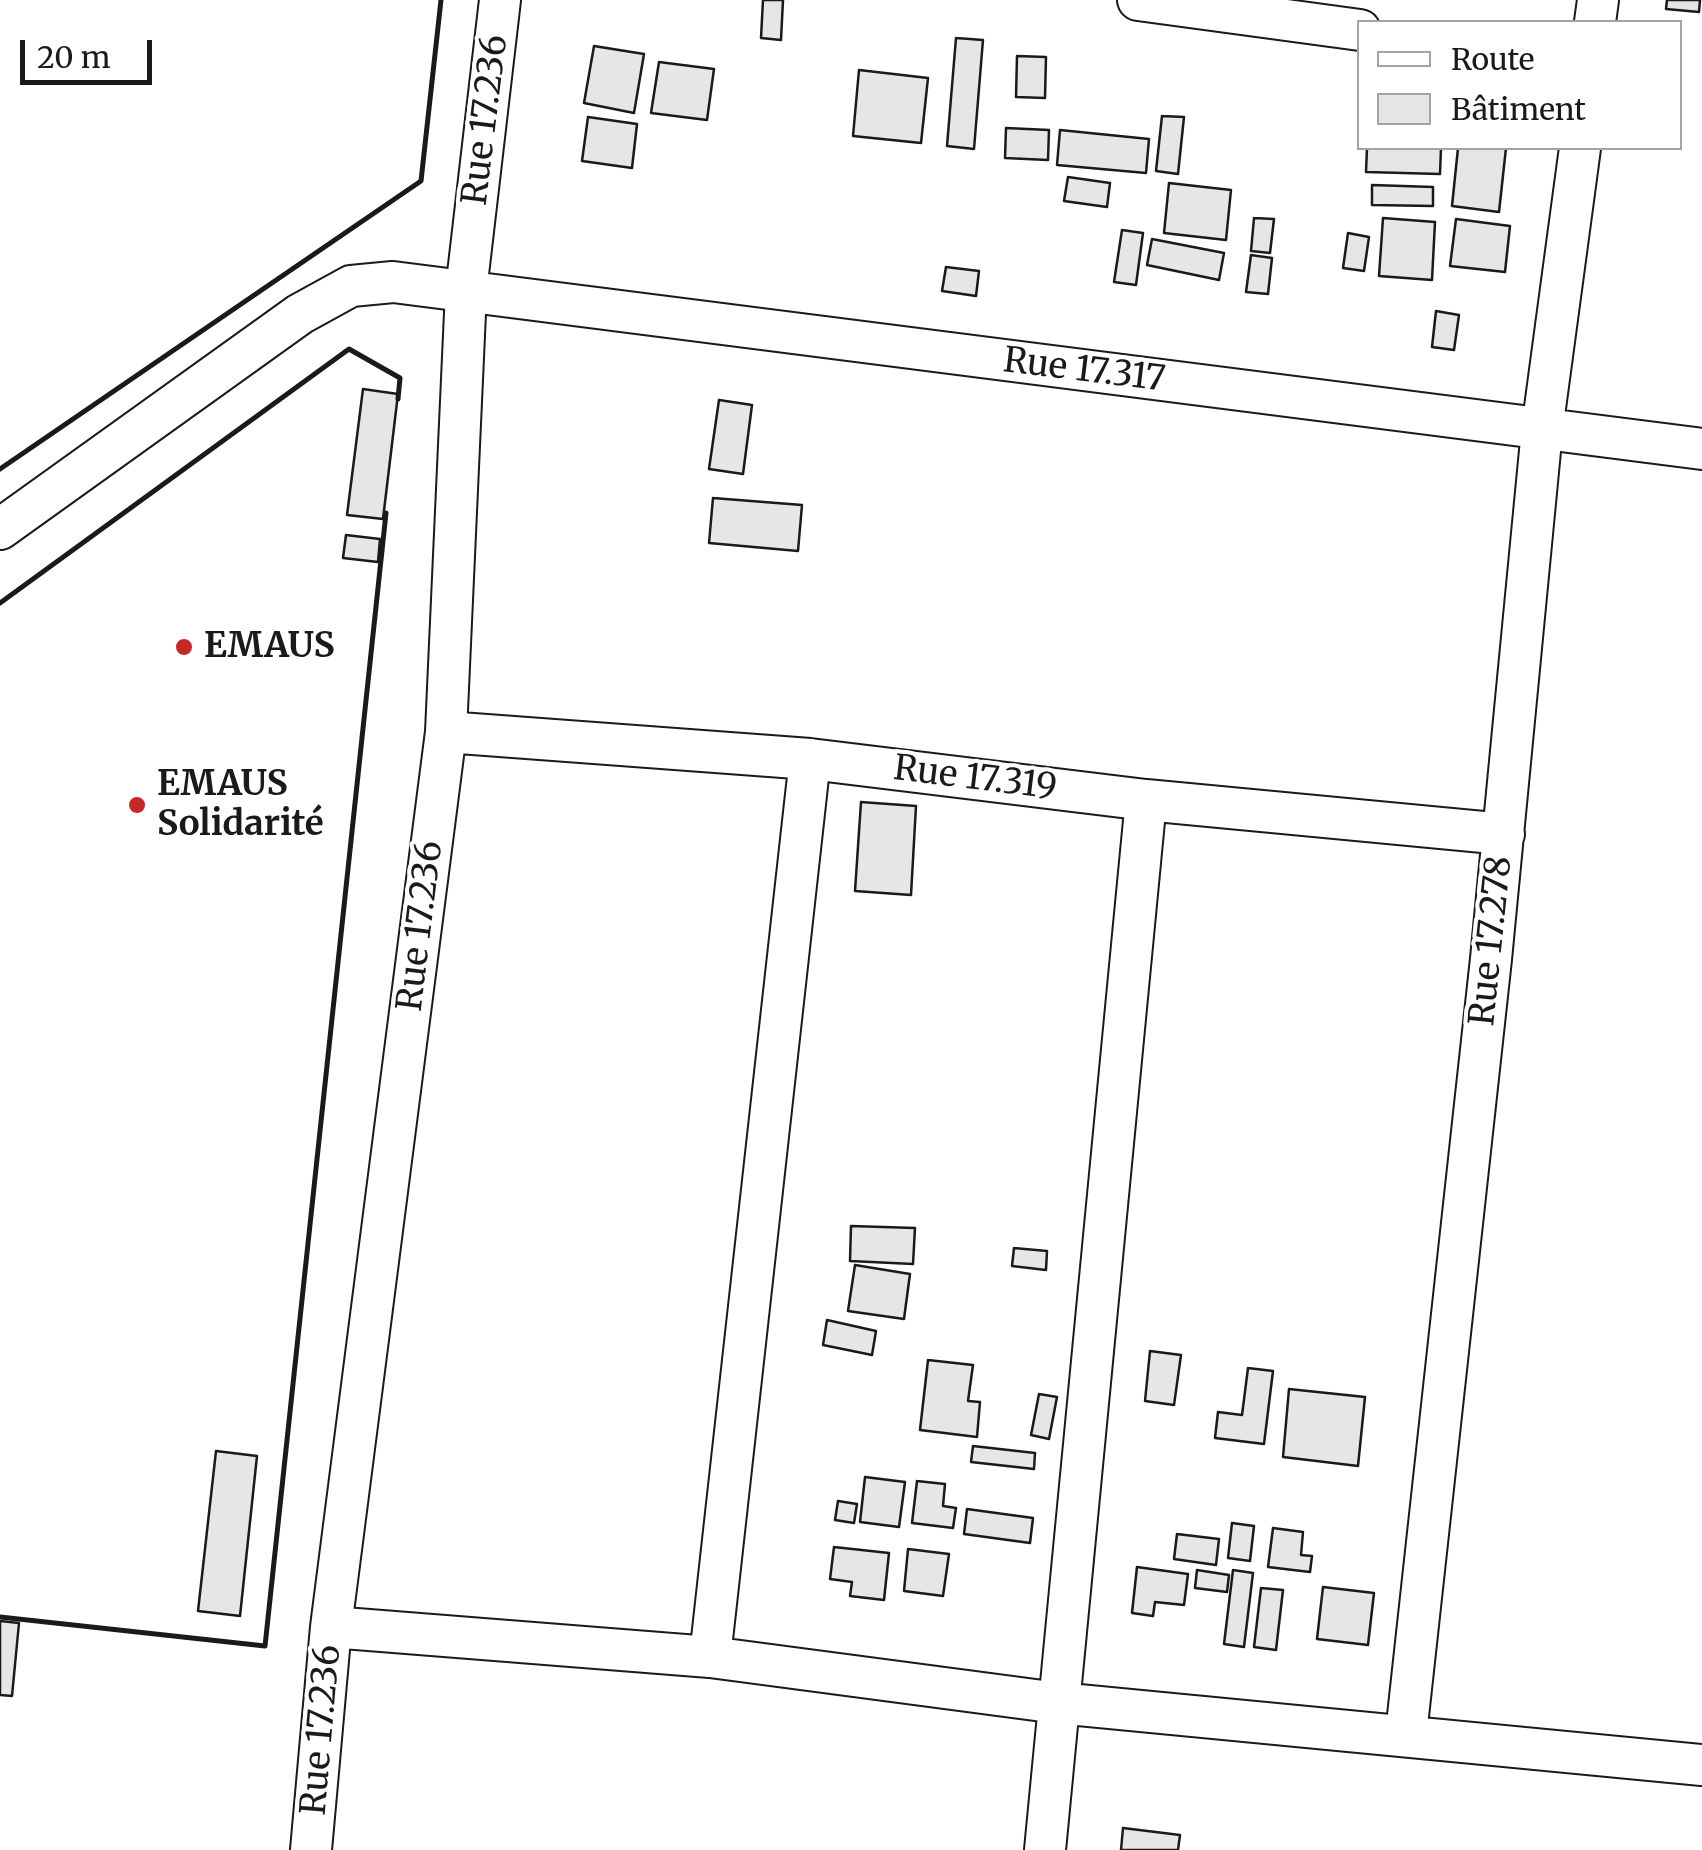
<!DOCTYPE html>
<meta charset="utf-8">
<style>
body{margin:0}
#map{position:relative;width:1702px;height:1850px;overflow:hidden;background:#fff;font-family:Merriweather,serif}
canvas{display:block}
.legend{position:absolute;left:1357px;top:20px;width:325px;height:130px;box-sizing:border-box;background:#fff;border:2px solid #a3a3a3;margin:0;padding:12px 18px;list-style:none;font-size:30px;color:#1a1a1a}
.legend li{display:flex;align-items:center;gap:20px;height:50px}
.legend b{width:50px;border:2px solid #a3a3a3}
.scale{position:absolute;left:20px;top:40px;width:132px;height:45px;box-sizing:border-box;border:5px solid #1a1a1a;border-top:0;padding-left:12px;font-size:30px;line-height:35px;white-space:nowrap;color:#1a1a1a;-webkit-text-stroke:8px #fff;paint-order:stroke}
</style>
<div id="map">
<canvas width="1702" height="1850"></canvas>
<ul class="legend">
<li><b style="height:12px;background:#fff"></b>Route</li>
<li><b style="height:28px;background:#e6e6e6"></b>Bâtiment</li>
</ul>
<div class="scale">20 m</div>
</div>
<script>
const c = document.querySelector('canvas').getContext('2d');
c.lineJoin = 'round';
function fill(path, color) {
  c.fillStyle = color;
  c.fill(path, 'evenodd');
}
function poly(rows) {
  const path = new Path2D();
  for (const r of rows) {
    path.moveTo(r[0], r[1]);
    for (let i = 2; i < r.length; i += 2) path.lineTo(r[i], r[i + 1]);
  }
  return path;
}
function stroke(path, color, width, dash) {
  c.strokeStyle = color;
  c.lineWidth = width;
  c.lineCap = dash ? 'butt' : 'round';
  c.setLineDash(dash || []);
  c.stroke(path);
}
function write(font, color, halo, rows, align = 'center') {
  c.font = font + ' Merriweather,serif';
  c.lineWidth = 8;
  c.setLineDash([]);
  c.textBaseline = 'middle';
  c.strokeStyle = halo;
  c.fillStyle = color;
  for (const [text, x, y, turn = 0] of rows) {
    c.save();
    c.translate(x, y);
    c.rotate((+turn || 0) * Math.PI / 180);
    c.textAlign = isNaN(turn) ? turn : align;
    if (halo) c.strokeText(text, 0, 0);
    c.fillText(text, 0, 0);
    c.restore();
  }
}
const building = poly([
 [763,0,783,0,781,40,761,38,763,0],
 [1667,0,1700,0,1699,12,1666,9,1667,0],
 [956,38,983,40,974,149,947,146,956,38],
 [594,46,644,54,634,113,584,103,594,46],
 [1017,56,1046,57,1045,98,1016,97,1017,56],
 [659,62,714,69,707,120,651,113,659,62],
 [859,70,928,78,921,143,853,136,859,70],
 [1162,116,1184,117,1178,174,1156,171,1162,116],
 [588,117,637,124,632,168,582,161,588,117],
 [1006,128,1049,130,1048,160,1005,158,1006,128],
 [1060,130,1149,139,1146,173,1057,165,1060,130],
 [1367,148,1441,148,1440,174,1366,172,1367,148],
 [1458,148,1506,148,1499,212,1452,206,1458,148],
 [1068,177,1110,183,1107,207,1064,201,1068,177],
 [1169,183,1231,190,1226,240,1164,233,1169,183],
 [1372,185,1433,187,1433,206,1372,205,1372,185],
 [1254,218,1274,219,1270,253,1251,251,1254,218],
 [1383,218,1435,222,1432,280,1379,276,1383,218],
 [1456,219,1510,226,1505,272,1450,266,1456,219],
 [1122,230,1143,233,1136,285,1114,282,1122,230],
 [1348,233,1369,237,1364,271,1343,268,1348,233],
 [1152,239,1224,253,1219,280,1147,265,1152,239],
 [1251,255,1272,258,1268,294,1246,292,1251,255],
 [946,267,979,271,976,296,942,291,946,267],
 [1436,311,1459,315,1454,350,1432,347,1436,311],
 [363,389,398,394,383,519,347,515,363,389],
 [719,400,752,405,743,474,709,469,719,400],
 [713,498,802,505,798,551,709,543,713,498],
 [346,535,380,539,378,562,343,558,346,535],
 [861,802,916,806,911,895,855,891,861,802],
 [851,1226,915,1228,913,1264,850,1261,851,1226],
 [1014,1248,1047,1251,1046,1270,1012,1266,1014,1248],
 [855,1265,910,1274,904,1319,848,1311,855,1265],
 [827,1320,876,1331,872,1355,823,1345,827,1320],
 [1150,1351,1181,1355,1174,1405,1145,1401,1150,1351],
 [928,1360,973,1365,968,1401,980,1402,977,1437,920,1430,928,1360],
 [1248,1368,1273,1371,1264,1444,1215,1438,1218,1412,1242,1415,1248,1368],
 [1289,1389,1365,1397,1358,1466,1283,1457,1289,1389],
 [1039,1394,1057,1397,1049,1439,1031,1435,1039,1394],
 [973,1446,1035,1453,1034,1469,971,1462,973,1446],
 [216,1451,257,1456,240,1616,198,1611,216,1451],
 [865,1477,905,1482,899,1527,860,1522,865,1477],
 [917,1481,945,1484,943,1506,956,1508,953,1528,912,1523,917,1481],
 [838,1501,857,1504,854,1523,835,1520,838,1501],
 [967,1509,1033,1518,1030,1543,964,1534,967,1509],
 [1232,1523,1254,1526,1250,1561,1228,1558,1232,1523],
 [1273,1528,1303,1532,1301,1555,1312,1556,1310,1572,1268,1567,1273,1528],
 [1177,1534,1219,1539,1216,1565,1174,1559,1177,1534],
 [834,1547,889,1553,884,1600,850,1596,852,1582,830,1579,834,1547],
 [908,1549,949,1554,943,1596,904,1591,908,1549],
 [1137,1567,1188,1574,1184,1605,1155,1602,1153,1616,1132,1613,1137,1567],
 [1197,1570,1229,1575,1227,1592,1195,1588,1197,1570],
 [1233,1570,1253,1573,1244,1647,1224,1644,1233,1570],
 [1323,1587,1374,1593,1368,1645,1317,1639,1323,1587],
 [1261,1588,1283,1590,1276,1650,1254,1647,1261,1588],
 [0,1621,19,1623,12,1696,0,1695,0,1621],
 [1123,1828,1180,1835,1178,1850,1121,1850,1123,1828]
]);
fill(building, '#e6e6e6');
stroke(building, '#1a1a1a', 2.5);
const street = poly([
 [1138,0,1360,30],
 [1595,22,1598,0],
 [0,529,300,314,351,286,393,282,1702,449],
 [446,732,810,759,1146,800,1504,834],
 [331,1627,710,1657,1058,1703,1702,1765],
 [710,1657,810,759],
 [1406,1734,1491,959,1542,430,1580,148],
 [311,1850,331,1627,446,732,466,291,500,0],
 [1045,1850,1146,800]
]);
stroke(street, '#1a1a1a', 44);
stroke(street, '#fff', 40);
stroke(poly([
 [0,469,421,181,441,0],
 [0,603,349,349,400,378,398,399],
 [0,1617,265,1646,386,513]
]), '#1a1a1a', 5);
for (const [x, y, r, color] of [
 [184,647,10,"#c62828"],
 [137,805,10,"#c62828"]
]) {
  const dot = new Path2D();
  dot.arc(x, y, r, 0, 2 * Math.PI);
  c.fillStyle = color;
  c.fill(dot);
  stroke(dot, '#fff', 4);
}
write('35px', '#1a1a1a', '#fff', [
 ["Rue 17.236",486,120,-83],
 ["Rue 17.317",1084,371,7],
 ["Rue 17.319",975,779,7],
 ["Rue 17.236",421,926,-83],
 ["Rue 17.278",1492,941,-84],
 ["Rue 17.236",322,1730,-85]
]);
write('bold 35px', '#1a1a1a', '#fff', [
 ["EMAUS",204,647],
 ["EMAUS",157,785],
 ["Solidarité",157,825]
], 'left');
</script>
